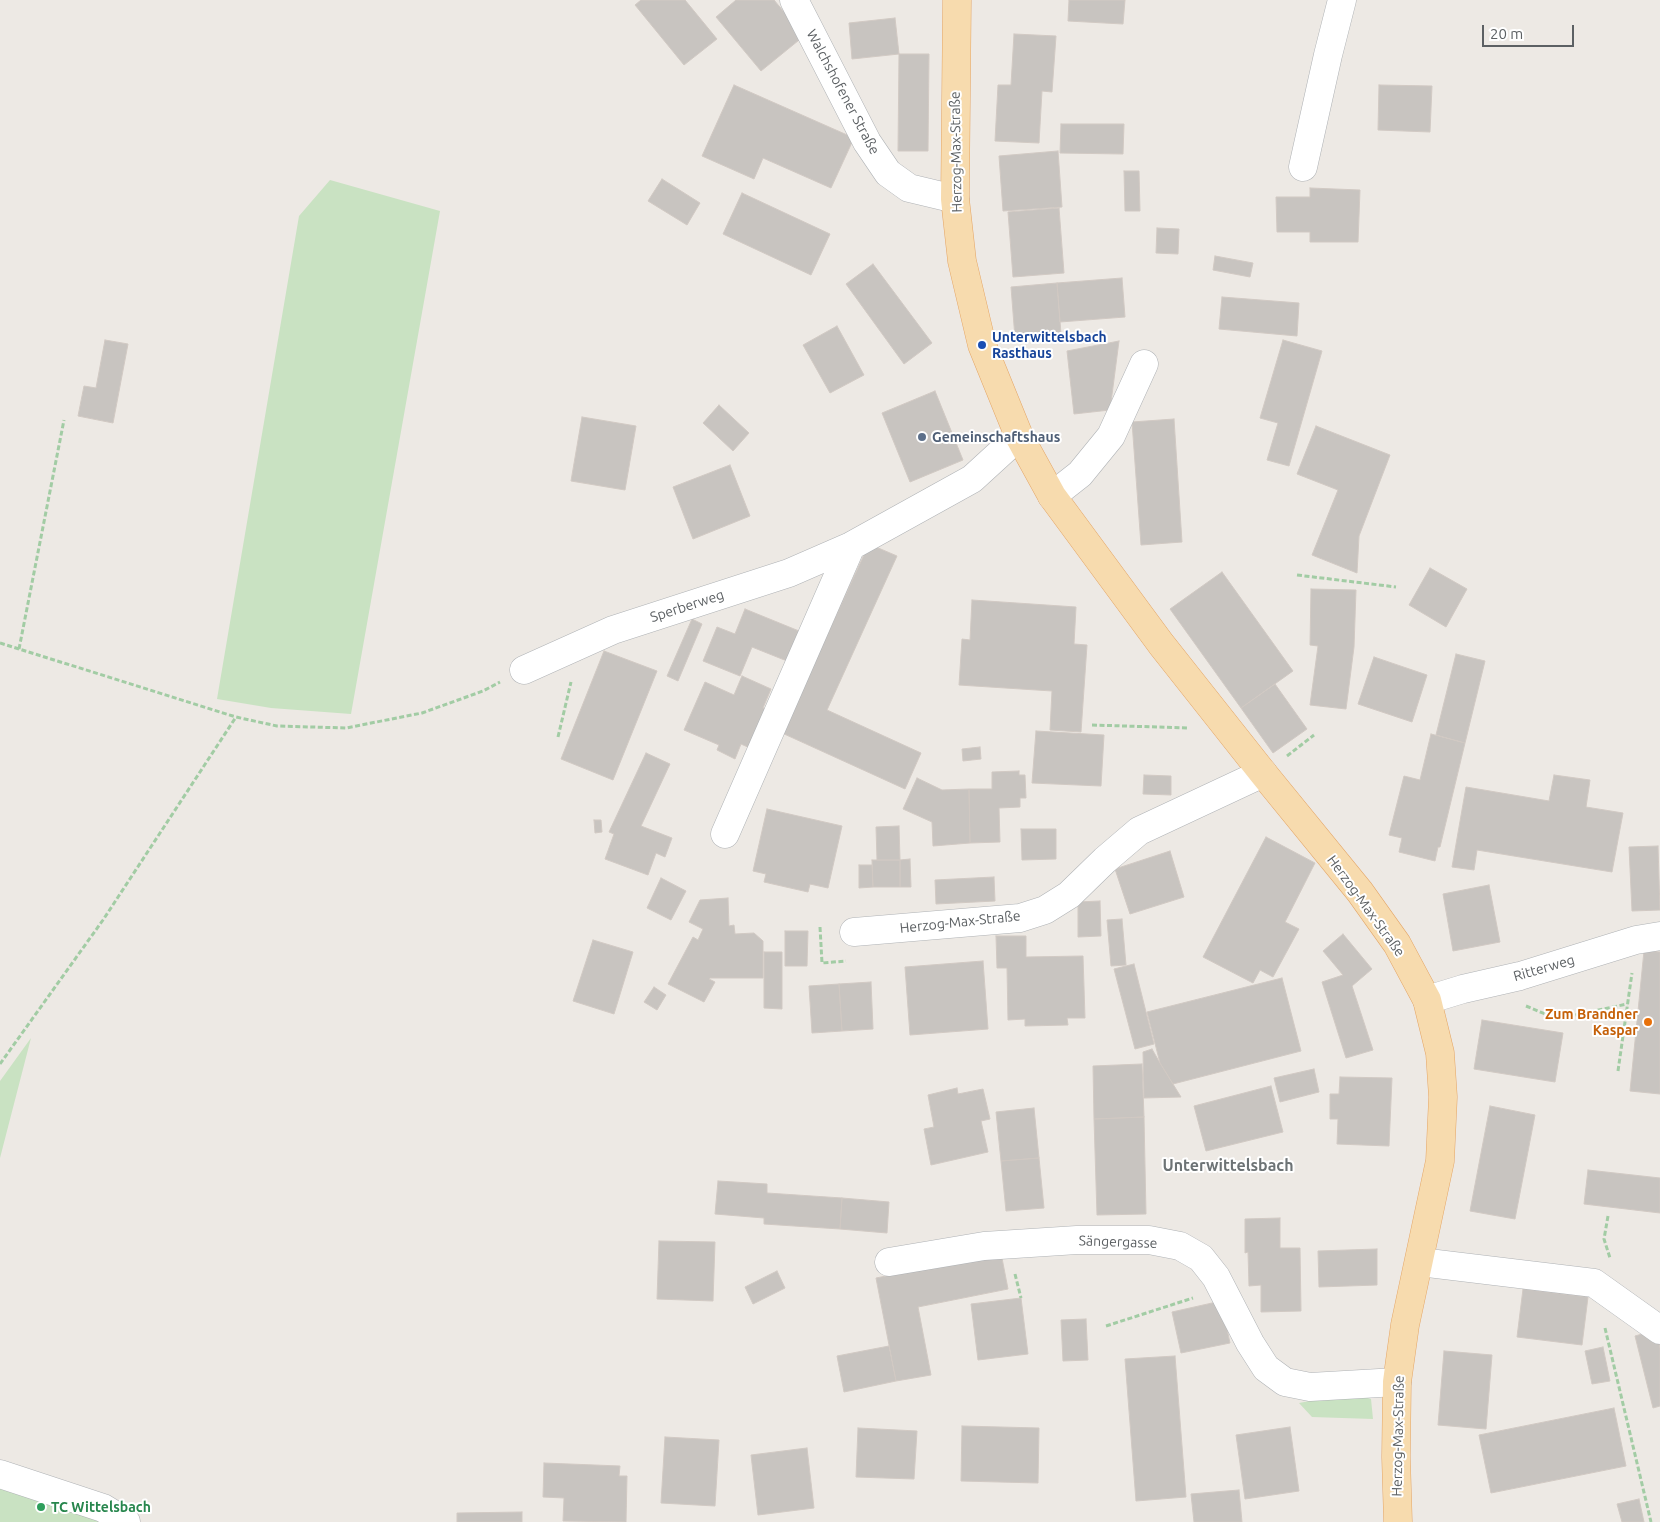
<!DOCTYPE html>
<meta charset="utf-8">
<style>
body{margin:0}
#map{position:relative;width:1660px;height:1522px;overflow:hidden;background:#ede9e4;font-family:Ubuntu,sans-serif}
canvas{display:block}
.scale{position:absolute;left:1482px;top:25px;width:92px;height:22px;box-sizing:border-box;border:2px solid #5c6063;border-top:0;padding-left:6px;font-size:15px;line-height:18px;white-space:nowrap;color:#5c6063;-webkit-text-stroke:4px #fff;paint-order:stroke}
</style>
<div id="map">
<canvas width="1660" height="1522"></canvas>
<div class="scale">20 m</div>
</div>
<script>
const c = document.querySelector('canvas').getContext('2d');
c.lineJoin = 'round';
function fill(path, color) {
  c.fillStyle = color;
  c.fill(path, 'evenodd');
}
function poly(rows) {
  const path = new Path2D();
  for (const r of rows) {
    path.moveTo(r[0], r[1]);
    for (let i = 2; i < r.length; i += 2) path.lineTo(r[i], r[i + 1]);
  }
  return path;
}
function stroke(path, color, width, dash) {
  c.strokeStyle = color;
  c.lineWidth = width;
  c.lineCap = dash ? 'butt' : 'round';
  c.setLineDash(dash || []);
  c.stroke(path);
}
function write(font, color, halo, rows, align = 'center') {
  c.font = font + ' Ubuntu,sans-serif';
  c.lineWidth = 4;
  c.setLineDash([]);
  c.textBaseline = 'middle';
  c.strokeStyle = halo;
  c.fillStyle = color;
  for (const [text, x, y, turn = 0] of rows) {
    c.save();
    c.translate(x, y);
    c.rotate((+turn || 0) * Math.PI / 180);
    c.textAlign = isNaN(turn) ? turn : align;
    if (halo) c.strokeText(text, 0, 0);
    c.fillText(text, 0, 0);
    c.restore();
  }
}
fill(poly([
 [330,180,440,211,351,714,271,708,217,699,299,216],
 [31,1038,0,1158,0,1081],
 [1352,1393,1371,1399,1373,1419,1312,1417,1299,1403],
 [0,1481,119,1522,0,1522]
]), '#c9e2c2');
const building = poly([
 [641,0,685,0,717,39,684,65,635,5,641,0],
 [736,0,774,0,804,36,761,71,716,17,736,0],
 [1069,0,1125,0,1123,24,1068,21,1069,0],
 [895,18,899,54,852,59,849,23,895,18],
 [1014,34,1056,36,1052,92,1042,91,1039,143,995,141,998,85,1011,85,1014,34],
 [899,54,929,54,928,151,898,151,899,54],
 [734,85,854,138,831,188,763,158,754,179,702,156,734,85],
 [1379,85,1432,86,1430,132,1378,130,1379,85],
 [1061,124,1124,124,1123,154,1060,153,1061,124],
 [1058,151,1062,207,1003,211,999,156,1058,151],
 [1124,171,1139,171,1140,211,1125,211,1124,171],
 [662,179,700,203,687,225,648,201,662,179],
 [1310,188,1360,190,1358,242,1310,242,1310,232,1277,232,1276,197,1310,197,1310,188],
 [742,193,830,234,811,275,723,234,742,193],
 [1059,208,1064,273,1013,277,1008,212,1059,208],
 [1157,228,1179,229,1178,254,1156,253,1157,228],
 [1215,256,1253,263,1250,277,1213,270,1215,256],
 [873,264,932,343,904,364,846,284,873,264],
 [1122,278,1125,317,1060,322,1057,283,1122,278],
 [1057,283,1061,334,1015,338,1011,287,1057,283],
 [1222,297,1299,303,1297,336,1219,329,1222,297],
 [837,326,864,375,830,393,803,345,837,326],
 [105,340,128,344,113,423,78,416,84,386,96,388,105,340],
 [1283,340,1322,351,1289,466,1267,460,1278,423,1260,418,1283,340],
 [1119,341,1110,410,1074,414,1067,351,1119,341],
 [935,391,963,460,910,482,882,413,935,391],
 [719,405,749,433,733,451,703,423,719,405],
 [582,417,636,426,625,490,571,481,582,417],
 [1174,419,1182,542,1141,545,1132,422,1174,419],
 [1316,426,1390,455,1359,536,1357,573,1312,555,1338,490,1297,474,1316,426],
 [730,465,750,516,693,539,673,487,730,465],
 [869,544,897,556,827,710,921,753,905,789,782,733,869,544],
 [1430,568,1467,589,1446,627,1409,605,1430,568],
 [1222,572,1293,671,1241,708,1170,609,1222,572],
 [1311,589,1356,590,1354,647,1346,709,1310,705,1318,646,1310,645,1311,589],
 [972,600,1076,607,1074,644,1087,645,1081,732,1050,730,1052,691,959,685,962,639,970,640,972,600],
 [745,609,799,631,787,661,752,647,740,676,703,661,717,627,735,634,745,609],
 [692,619,702,624,678,681,667,676,692,619],
 [604,651,657,671,613,780,561,759,604,651],
 [1456,654,1485,661,1465,743,1436,735,1456,654],
 [1374,657,1427,675,1412,722,1358,704,1374,657],
 [742,676,771,689,763,708,767,709,750,748,741,744,735,759,717,750,719,745,684,730,705,682,734,695,742,676],
 [1275,684,1307,729,1273,753,1241,708,1275,684],
 [1036,731,1104,735,1101,786,1032,783,1036,731],
 [1431,734,1465,743,1440,847,1438,847,1435,861,1399,852,1402,838,1389,835,1404,776,1420,780,1431,734],
 [980,747,981,759,963,761,962,749,980,747],
 [646,753,670,764,641,826,672,838,665,857,656,853,648,875,605,859,614,834,609,832,646,753],
 [1019,771,1019,775,1025,775,1026,798,1020,798,1020,807,999,808,1000,842,970,843,969,789,992,789,992,772,1019,771],
 [1144,775,1171,776,1171,795,1143,794,1144,775],
 [1554,775,1590,780,1586,807,1623,813,1612,872,1477,850,1474,870,1452,867,1466,787,1549,801,1554,775],
 [917,778,942,790,969,789,970,843,933,846,932,822,903,809,917,778],
 [767,809,842,826,828,888,810,884,808,892,764,882,766,874,753,871,767,809],
 [594,820,601,820,602,832,595,833,594,820],
 [899,826,900,860,877,860,876,827,899,826],
 [1021,829,1056,829,1056,859,1022,860,1021,829],
 [1266,837,1315,863,1285,922,1299,929,1273,977,1260,970,1253,983,1203,957,1266,837],
 [1658,846,1660,910,1632,911,1629,847,1658,846],
 [1170,851,1184,897,1130,914,1115,869,1170,851],
 [910,859,911,887,900,887,900,860,910,859],
 [872,860,900,860,900,887,873,887,872,860],
 [859,865,872,865,873,887,859,888,859,865],
 [994,877,995,901,936,904,935,880,994,877],
 [661,878,686,891,671,920,647,908,661,878],
 [1489,885,1500,942,1453,951,1443,894,1489,885],
 [728,898,729,926,734,925,735,934,754,933,763,941,763,978,710,978,709,979,715,982,704,1002,668,984,693,937,698,940,703,929,689,922,700,900,728,898],
 [1100,901,1101,936,1078,937,1078,902,1100,901],
 [1122,919,1126,965,1111,966,1107,920,1122,919],
 [785,931,808,931,807,966,785,966,785,931],
 [1343,934,1372,969,1352,986,1373,1050,1346,1058,1322,982,1343,975,1323,951,1343,934],
 [996,936,1026,936,1026,957,1083,956,1085,1018,1067,1018,1068,1025,1025,1026,1025,1019,1008,1020,1007,968,997,968,996,936],
 [593,940,633,952,614,1014,573,1001,593,940],
 [1644,951,1660,952,1660,1094,1630,1091,1644,951],
 [764,952,782,952,782,1009,764,1008,764,952],
 [983,961,988,1029,910,1035,905,967,983,961],
 [1134,964,1154,1044,1135,1049,1114,969,1134,964],
 [1282,978,1301,1051,1173,1084,1160,1063,1147,1012,1282,978],
 [871,982,873,1029,842,1031,839,984,871,982],
 [839,984,842,1031,812,1033,809,986,839,984],
 [654,987,666,995,657,1010,644,1002,654,987],
 [1482,1020,1563,1033,1555,1082,1474,1069,1482,1020],
 [1152,1049,1160,1063,1181,1097,1144,1098,1143,1052,1152,1049],
 [1142,1064,1144,1117,1094,1119,1093,1066,1142,1064],
 [1314,1069,1319,1092,1280,1102,1274,1078,1314,1069],
 [1340,1077,1392,1078,1389,1146,1337,1144,1338,1119,1330,1119,1330,1094,1339,1094,1340,1077],
 [1271,1086,1283,1132,1206,1151,1194,1106,1271,1086],
 [957,1088,958,1094,983,1089,990,1119,981,1121,988,1152,931,1165,924,1129,934,1127,928,1095,957,1088],
 [1490,1106,1535,1115,1515,1219,1470,1211,1490,1106],
 [1034,1108,1039,1158,1001,1161,996,1112,1034,1108],
 [1144,1117,1146,1214,1097,1215,1094,1119,1144,1117],
 [1039,1158,1044,1208,1006,1211,1001,1161,1039,1158],
 [1588,1170,1660,1178,1660,1213,1584,1204,1588,1170],
 [718,1181,767,1184,767,1193,842,1198,840,1229,764,1224,764,1218,715,1214,718,1181],
 [842,1198,889,1202,887,1233,840,1229,842,1198],
 [1280,1218,1280,1248,1300,1248,1301,1311,1261,1312,1261,1285,1249,1286,1248,1252,1245,1253,1245,1219,1280,1218],
 [659,1241,715,1242,713,1301,657,1299,659,1241],
 [1377,1249,1377,1285,1319,1287,1318,1251,1377,1249],
 [1001,1253,1008,1289,918,1307,931,1375,896,1381,876,1278,1001,1253],
 [777,1271,785,1288,753,1304,745,1287,777,1271],
 [1523,1289,1588,1297,1582,1345,1517,1337,1523,1289],
 [1021,1298,1028,1354,978,1360,971,1304,1021,1298],
 [1221,1301,1230,1343,1181,1353,1172,1312,1221,1301],
 [1086,1319,1088,1360,1063,1361,1061,1320,1086,1319],
 [1656,1330,1660,1348,1660,1406,1653,1408,1635,1336,1656,1330],
 [889,1346,896,1381,844,1392,837,1356,889,1346],
 [1603,1347,1610,1381,1592,1384,1585,1351,1603,1347],
 [1444,1351,1492,1355,1486,1429,1438,1425,1444,1351],
 [1175,1356,1186,1497,1136,1501,1125,1359,1175,1356],
 [1614,1408,1626,1466,1491,1493,1479,1435,1614,1408],
 [962,1426,1039,1428,1038,1483,961,1481,962,1426],
 [1290,1427,1299,1491,1245,1499,1236,1435,1290,1427],
 [858,1428,917,1431,914,1479,856,1477,858,1428],
 [665,1437,719,1440,715,1506,661,1503,665,1437],
 [807,1448,814,1508,758,1515,751,1455,807,1448],
 [544,1463,620,1466,619,1476,627,1476,626,1522,563,1521,564,1498,543,1497,544,1463],
 [1239,1490,1242,1522,1194,1522,1191,1494,1239,1490],
 [1639,1499,1644,1522,1622,1522,1617,1504,1639,1499],
 [522,1512,522,1522,457,1522,457,1513,522,1512]
]);
fill(building, '#c8c4c0');
stroke(building, '#d1c9c3', 1);
const minor = poly([
 [794,0,867,142,888,173,909,188,955,199],
 [1303,167,1328,55,1342,0],
 [1052,496,1080,474,1111,436,1144,364],
 [524,670,613,630,789,573,851,546,972,479,1019,436],
 [725,834,851,546],
 [854,932,1020,918,1045,910,1069,895,1105,860,1139,831,1263,773],
 [1427,1000,1463,989,1520,976,1636,940,1660,936],
 [889,1262,984,1246,1077,1240,1149,1240,1180,1246,1201,1258,1216,1277,1250,1343,1266,1368,1285,1382,1310,1387,1397,1382],
 [1420,1262,1594,1283,1660,1330],
 [0,1474,103,1508,126,1522]
]);
const major = poly([
 [957,0,955,199,962,261,982,345,1019,436,1052,496,1161,644,1263,773,1360,892,1397,944,1427,1000,1440,1053,1443,1097,1440,1161,1405,1325,1397,1382,1396,1457,1398,1522]
]);
stroke(minor, '#afb2b5', 29);
stroke(major, '#e4a565', 29);
stroke(poly([
 [1297,575,1396,587],
 [0,643,236,717],
 [19,649,64,420],
 [1092,725,1189,728],
 [558,737,571,682],
 [1287,756,1314,735],
 [820,927,822,963,846,961],
 [1526,1006,1557,1019,1627,1004],
 [0,1064,103,920,236,717,277,726,346,728,422,713,483,691,500,682],
 [1618,1071,1632,973],
 [1608,1216,1604,1239,1610,1258],
 [1015,1274,1021,1298],
 [1106,1326,1193,1298],
 [1605,1328,1651,1522]
]), '#a2cca4', 3, [5, 2.5]);
stroke(minor, '#fff', 28);
stroke(major, '#f7dbae', 28);
for (const [x, y, r, color] of [
 [982,345,5,"#1a4fb4"],
 [922,437,5,"#5c6f8a"],
 [1648,1022,5,"#e8710a"],
 [41,1507,5,"#2e9e5b"]
]) {
  const dot = new Path2D();
  dot.arc(x, y, r, 0, 2 * Math.PI);
  c.fillStyle = color;
  c.fill(dot);
  stroke(dot, '#fff', 2);
}
write('14px', '#5c6063', '#fff', [
 ["Walchshofener Straße",843,92,62],
 ["Herzog-Max-Straße",956,152,-91],
 ["Sperberweg",687,606,-18],
 ["Herzog-Max-Straße",1366,906,54],
 ["Herzog-Max-Straße",960,922,-6],
 ["Ritterweg",1544,968,-16],
 ["Sängergasse",1118,1242,2],
 ["Herzog-Max-Straße",1398,1436,-89]
]);
write('bold 14px', '#164399', '#fff', [
 ["Unterwittelsbach",992,337],
 ["Rasthaus",992,353]
], 'left');
write('bold 14px', '#4e5e75', '#fff', [
 ["Gemeinschaftshaus",932,437]
], 'left');
write('bold 14px', '#c56008', '#fff', [
 ["Zum Brandner",1638,1014],
 ["Kaspar",1638,1030]
], 'right');
write('bold 14px', '#27864d', '#fff', [
 ["TC Wittelsbach",51,1507]
], 'left');
write('bold 16px', '#6d7375', '#fff', [
 ["Unterwittelsbach",1228,1166]
]);
</script>
